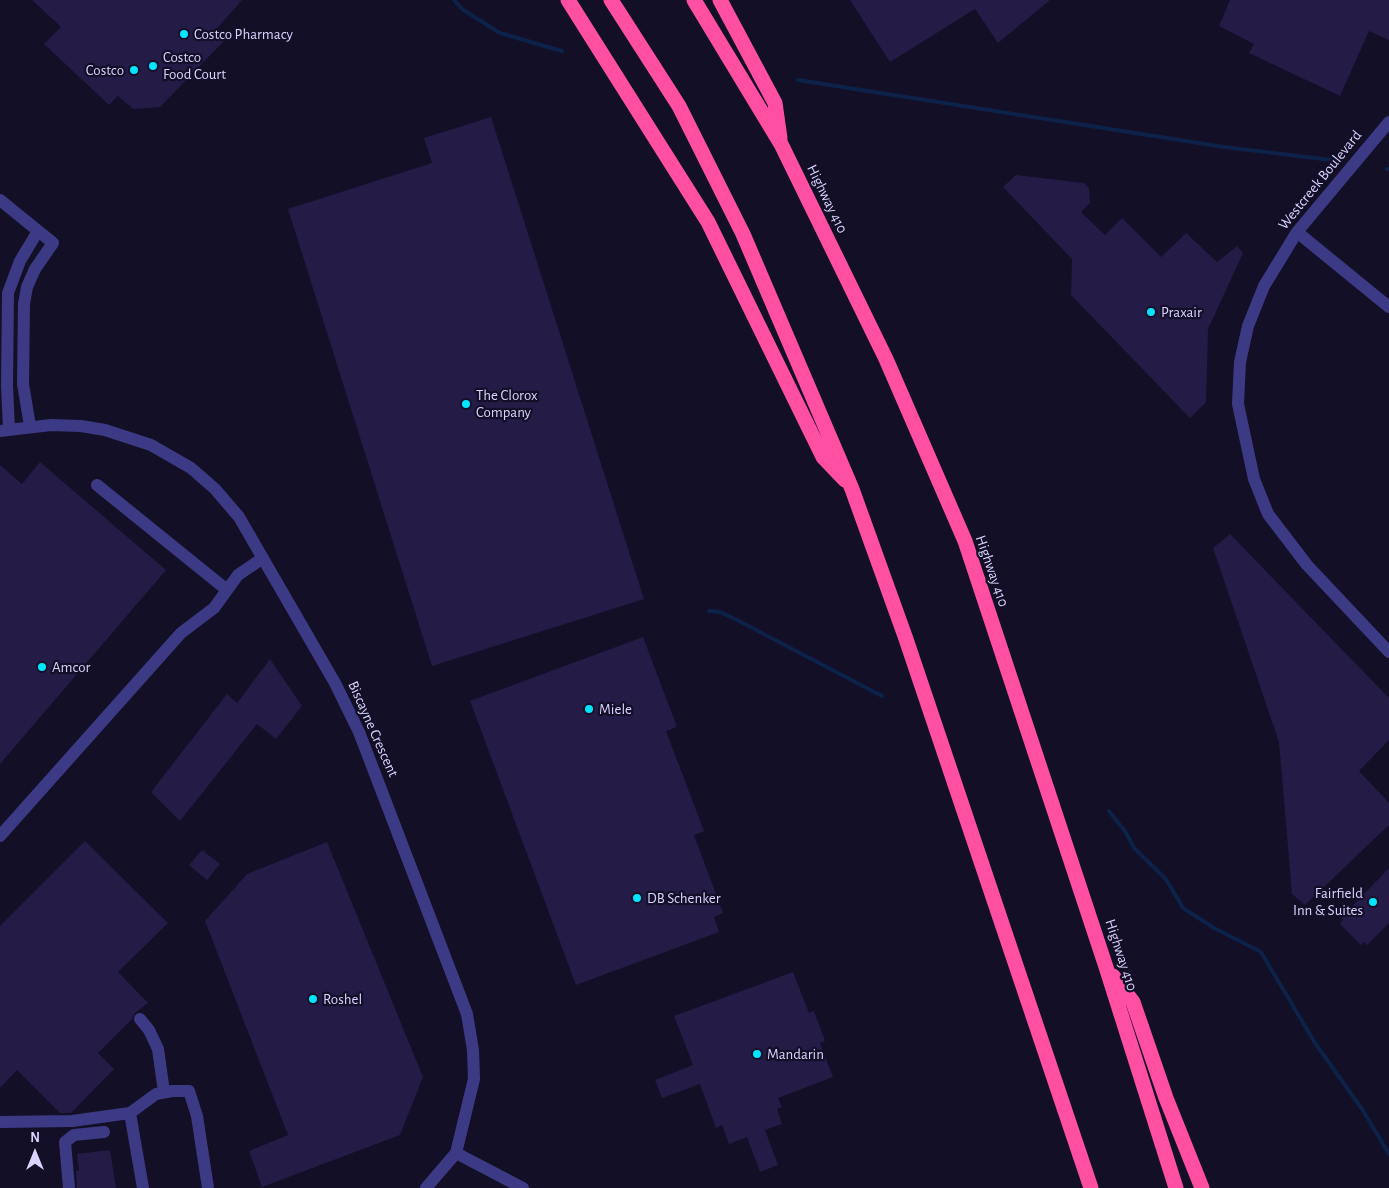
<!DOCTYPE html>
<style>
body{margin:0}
#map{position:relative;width:1389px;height:1188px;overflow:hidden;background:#130f26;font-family:"Alegreya Sans",sans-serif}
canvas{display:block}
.north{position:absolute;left:10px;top:1128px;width:50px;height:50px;-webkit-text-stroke:4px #130f26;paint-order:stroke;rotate:0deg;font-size:14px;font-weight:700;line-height:20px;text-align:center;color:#d9d4ff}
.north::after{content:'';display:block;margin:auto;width:18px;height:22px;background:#d9d4ff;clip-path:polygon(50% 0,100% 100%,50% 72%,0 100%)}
</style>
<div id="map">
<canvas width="1389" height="1188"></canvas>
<div class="north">N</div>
</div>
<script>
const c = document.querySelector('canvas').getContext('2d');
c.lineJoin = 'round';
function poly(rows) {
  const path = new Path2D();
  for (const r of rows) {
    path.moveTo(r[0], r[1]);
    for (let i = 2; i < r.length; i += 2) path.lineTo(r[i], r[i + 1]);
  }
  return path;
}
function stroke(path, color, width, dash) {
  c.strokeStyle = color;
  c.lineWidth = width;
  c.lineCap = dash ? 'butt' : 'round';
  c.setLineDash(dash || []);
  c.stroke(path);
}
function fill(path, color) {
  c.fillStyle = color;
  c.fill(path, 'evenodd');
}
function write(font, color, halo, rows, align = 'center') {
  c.font = font + ' "Alegreya Sans",sans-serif';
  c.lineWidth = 4.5;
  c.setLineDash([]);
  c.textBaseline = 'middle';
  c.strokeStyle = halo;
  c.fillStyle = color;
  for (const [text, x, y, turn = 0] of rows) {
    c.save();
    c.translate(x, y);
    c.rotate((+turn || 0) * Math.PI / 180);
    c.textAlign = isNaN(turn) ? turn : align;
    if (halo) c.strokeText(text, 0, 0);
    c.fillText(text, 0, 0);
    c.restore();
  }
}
stroke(poly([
 [454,0,462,9,500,33,562,51],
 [798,80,1224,147,1331,160],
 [1387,169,1389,169],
 [709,611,720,612,739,621,882,696],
 [1109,811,1125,831,1134,848,1166,879,1183,908,1214,928,1261,952,1315,1043,1362,1109,1389,1154]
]), '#0c2248', 4);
fill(poly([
 [32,0,242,0,213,33,224,41,160,107,133,109,118,96,109,105,44,44,61,27],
 [850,0,1050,0,998,43,975,9,890,62],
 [1230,0,1389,0,1389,40,1369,31,1340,96,1249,53,1254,44,1219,26],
 [491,117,644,599,432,666,288,209,432,163,424,138],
 [1016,175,1084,183,1089,188,1090,203,1081,212,1105,235,1122,218,1161,257,1186,233,1217,262,1237,246,1243,253,1208,329,1206,402,1190,418,1071,295,1072,259,1003,187],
 [40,462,166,570,0,764,0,465,22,484],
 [1230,534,1389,698,1389,740,1359,771,1389,803,1389,825,1305,905,1292,894,1279,742,1213,548],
 [643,637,677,727,666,731,704,831,694,835,723,913,714,917,719,932,576,985,470,701],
 [270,659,302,706,276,739,257,724,180,821,151,792,227,694,237,703],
 [85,841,168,923,118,972,148,1003,135,1013,132,1019,98,1053,114,1069,71,1113,60,1113,17,1070,0,1088,0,926],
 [327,842,423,1077,400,1135,262,1187,249,1151,288,1135,205,921,247,874],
 [202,850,220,864,207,880,189,865],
 [1389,868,1389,923,1367,945,1364,942,1361,945,1340,924,1343,920,1341,918],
 [793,972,809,1013,814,1011,825,1041,820,1043,833,1077,778,1098,782,1107,777,1109,782,1124,765,1130,778,1165,760,1172,747,1137,729,1144,722,1125,716,1128,700,1084,662,1098,655,1080,693,1065,674,1016],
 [110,1150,116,1188,77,1188,76,1171,79,1171,77,1154]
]), '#241b47');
stroke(poly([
 [1389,122,1297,232,1264,286,1248,326,1240,362,1238,404,1254,479,1268,514,1307,565,1389,652],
 [0,200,53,243,35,269,27,287,24,304,23,384,30,426],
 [1297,232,1389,307],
 [9,429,7,386,8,293,20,261,38,231],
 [0,431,51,425,81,426,105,430,151,445,191,468,215,489,239,517,335,683,359,732,467,1014,473,1050,474,1079,456,1153,426,1188],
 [97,485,227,590],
 [0,836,181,633,214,608,238,575,263,558],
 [140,1019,149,1030,158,1049,164,1092],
 [130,1113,156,1094,172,1091,189,1091,197,1116,208,1188],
 [0,1122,72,1121,130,1113,143,1188],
 [456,1153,523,1188],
 [69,1188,65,1142,74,1135,104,1132]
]), '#3d3a85', 12);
stroke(poly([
 [568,0,708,222,823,457,845,480],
 [611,0,679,106,743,234,852,489,906,639,1091,1188],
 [694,0,781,144,886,359,965,541,1106,967,1176,1188],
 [720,0,775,103,780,138],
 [1113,976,1133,1002,1166,1098,1202,1188]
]), '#ff4fa3', 15);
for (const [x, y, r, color] of [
 [184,34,5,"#00e5ff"],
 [153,66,5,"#00e5ff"],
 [134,70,5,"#00e5ff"],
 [1151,312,5,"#00e5ff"],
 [466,404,5,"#00e5ff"],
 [42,667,5,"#00e5ff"],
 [589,709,5,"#00e5ff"],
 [637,898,5,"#00e5ff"],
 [1373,902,5,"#00e5ff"],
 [313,999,5,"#00e5ff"],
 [757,1054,5,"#00e5ff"]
]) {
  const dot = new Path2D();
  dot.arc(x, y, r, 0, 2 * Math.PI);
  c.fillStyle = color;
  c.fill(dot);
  stroke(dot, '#130f26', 2);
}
write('15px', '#d9d4ff', '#130f26', [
 ["Costco Pharmacy",194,34],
 ["Costco",163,57],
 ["Food Court",163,74],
 ["Costco",124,70,"right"],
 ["Praxair",1161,312],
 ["The Clorox",476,395],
 ["Company",476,412],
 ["Amcor",52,667],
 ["Miele",599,709],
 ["Fairfield",1363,893,"right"],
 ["Inn & Suites",1363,910,"right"],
 ["DB Schenker",647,898],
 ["Roshel",323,999],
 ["Mandarin",767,1054]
], 'left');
write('15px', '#d9d4ff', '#130f26', [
 ["Westcreek Boulevard",1320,180,-51],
 ["Highway 410",827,199,64],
 ["Highway 410",992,571,71],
 ["Biscayne Crescent",373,729,66],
 ["Highway 410",1121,955,72]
]);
</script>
